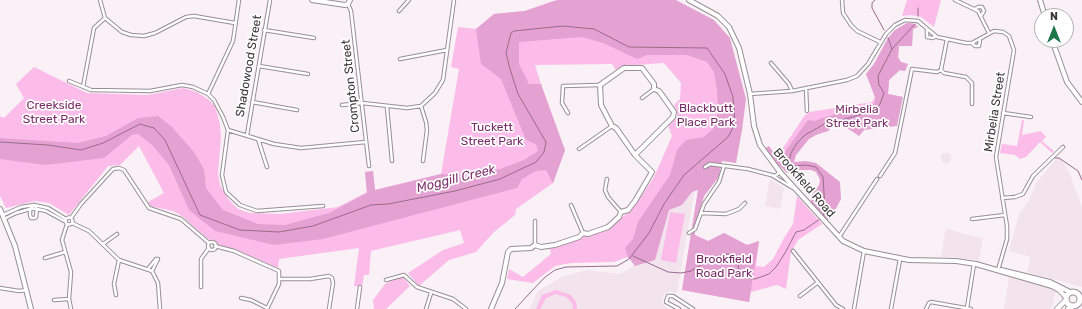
<!DOCTYPE html>
<style>
body{margin:0}
#map{position:relative;width:1082px;height:309px;overflow:hidden;background:#f9f1f6;font-family:Rubik,sans-serif}
canvas{display:block}
.north{position:absolute;left:1034px;top:8px;width:40px;height:40px;box-sizing:border-box;background:#fff;border:1px solid #b0afaf;border-radius:50%;rotate:0deg;font-size:11px;font-weight:700;line-height:16px;text-align:center;color:#393638}
.north::after{content:'';display:block;margin:auto;width:14px;height:18px;background:#1c764a;clip-path:polygon(50% 0,100% 100%,50% 72%,0 100%)}
</style>
<div id="map">
<canvas width="1082" height="309"></canvas>
<div class="north">N</div>
</div>
<script>
const c = document.querySelector('canvas').getContext('2d');
c.lineJoin = 'round';
function fill(path, color) {
  c.fillStyle = color;
  c.fill(path, 'evenodd');
}
function poly(rows) {
  const path = new Path2D();
  for (const r of rows) {
    if (r.length === 3) {
      path.moveTo(r[0] + r[2], r[1]);
      path.arc(r[0], r[1], r[2], 0, 2 * Math.PI);
      continue;
    }
    path.moveTo(r[0], r[1]);
    for (let i = 2; i < r.length; i += 2) path.lineTo(r[i], r[i + 1]);
  }
  return path;
}
function stroke(path, color, width, dash) {
  c.strokeStyle = color;
  c.lineWidth = width;
  c.lineCap = dash ? 'butt' : 'round';
  c.setLineDash(dash || []);
  c.stroke(path);
}
function write(font, color, halo, rows, align = 'center') {
  c.font = font + ' Rubik,sans-serif';
  c.lineWidth = 3.5;
  c.setLineDash([]);
  c.textBaseline = 'middle';
  c.strokeStyle = halo;
  c.fillStyle = color;
  for (const [text, x, y, turn = 0] of rows) {
    c.save();
    c.translate(x, y);
    c.rotate((+turn || 0) * Math.PI / 180);
    c.textAlign = isNaN(turn) ? turn : align;
    if (halo) c.strokeText(text, 0, 0);
    c.fillText(text, 0, 0);
    c.restore();
  }
}
fill(poly([
 [946,158,5.5],
 [1059,156,1070,174,1082,208,1082,287,1027,272,1031,257,1009,251,1019,214,1029,201,1036,183],
 [697,176,677,293,669,291,663,295,662,303,668,309,529,309,538,291,562,277,587,270,620,274,631,268,653,240,668,205],
 [770,179,784,188,780,209,765,206],
 [946,228,964,234,983,238,979,261,956,257,941,257],
 [1009,276,1056,290,1052,307,1049,309,1004,309]
]), '#f2e3ed');
fill(poly([
 [907,0,941,0,934,27,921,17,911,15,902,16],
 [553,1,707,48,733,97,703,158,721,170,718,178,704,196,695,228,695,235,708,241,724,233,747,245,759,241,756,266,764,267,773,259,784,238,793,224,797,196,822,224,798,240,791,252,786,289,777,285,751,292,749,302,682,290,703,159,629,259,627,257,614,262,571,263,555,266,533,283,507,279,509,269,523,277,551,254,550,248,610,228,634,207,654,177,672,136,668,125,677,117,677,111,674,105,680,99,681,83,664,63,622,66,616,70,612,64,535,65,552,119,565,150,553,183,516,209,515,215,493,233,476,252,449,260,419,286,408,273,443,250,464,243,460,230,371,251,369,275,364,275,362,287,354,286,359,248,279,259,278,268,234,249,218,245,216,241,208,239,182,216,173,211,150,206,148,202,164,193,139,146,120,165,108,166,69,215,49,203,35,201,6,208,0,196,0,116,4,118,24,98,16,84,34,67,87,93,148,95,183,88,197,92,209,100,215,106,220,124,221,137,218,173,220,185,229,200,238,209,250,213,280,214,338,207,367,192,365,172,373,171,375,190,441,174,459,69,451,67,458,27,476,29,494,14,525,11],
 [907,23,913,23,912,46,899,46,898,57,901,62,908,64,905,71,900,70,889,80,888,94,903,97,876,114,859,136,842,121,810,135,786,165,777,157,805,115,810,112,872,102,875,97,866,74,874,64,888,38,895,30],
 [1022,120,1024,120,1022,135,1041,131,1046,137,1042,141,1054,151,1052,153,1040,142,1026,157,1020,159,1015,155,1000,153,1002,144,1017,146],
 [670,212,685,214,676,263,661,260],
 [402,276,410,286,386,309,374,309,373,300,385,284],
 [556,290,571,295,576,302,577,309,573,309,572,303,566,297,556,294,546,298,540,309,536,309,542,295]
]), '#fcbcea');
fill(poly([
 [557,0,676,0,714,20,730,38,746,99,742,130,736,163,722,161,718,178,704,196,695,228,695,235,708,241,724,233,747,245,759,241,749,302,682,290,698,190,692,192,682,205,669,210,655,260,635,266,628,257,625,248,633,239,638,222,670,175,677,150,686,140,704,137,713,129,718,112,717,90,714,72,707,62,687,55,647,55,637,59,603,43,582,37,519,42,519,64,529,84,541,84,565,150,553,183,546,170,536,171,522,179,517,188,323,239,274,245,215,231,189,210,169,165,152,145,138,134,132,135,104,158,45,165,0,159,0,138,78,143,106,136,138,118,158,116,171,126,194,152,204,169,206,188,223,210,258,224,285,225,329,213,367,193,365,172,373,171,375,190,441,174,472,176,500,169,524,160,538,151,536,144,526,140,501,79,481,64,476,29,494,14,525,11],
 [907,23,915,24,918,27,913,29,912,46,899,46,898,57,901,62,908,64,905,71,900,70,889,80,888,94,903,97,897,126,864,130,859,136,838,122,828,131,816,135,809,139,796,155,794,162,806,161,816,163,840,182,841,199,832,216,826,221,811,202,811,196,819,185,820,180,816,172,811,170,793,170,787,173,777,164,765,148,769,146,777,157,781,157,808,120,814,121,841,112,870,108,875,102,875,97,866,74,874,64,888,38,895,30]
]), '#e4a2d2');
stroke(poly([
 [875,0,872,3,872,8,884,30],
 [918,16,918,8],
 [888,38,892,49],
 [0,142,48,145,81,150,103,143,140,124,154,128,165,140,200,215,240,230,279,232,313,226,371,205,388,204,455,191,500,179,536,162,544,152,546,142,518,94,510,69,506,53,511,33,514,31,563,26,594,29,629,47,707,48,725,74,733,97,735,124,728,137,684,175,664,204,649,233,629,259,617,266,566,267,555,270,544,278,515,309],
 [1055,158,1059,158,1078,171,1082,180],
 [823,217,825,209,823,177,816,167,806,165,793,166,789,162,791,153,797,143,805,135,828,122,838,121,876,110,880,104,884,93,879,85,878,76,892,49,915,24],
 [633,256,668,272,681,273,691,271,716,256,727,254,736,255,740,260,738,268,747,278,755,279,769,274,776,267,785,253,796,232,804,230,820,219]
]), '#996b8d', 1);
const street = poly([
 [100,0,105,18,122,32,131,35,144,36,155,33,186,17,194,16,235,23],
 [842,0,843,13,851,25,857,31,880,42],
 [955,0,978,11,989,33],
 [348,4,351,11,369,166],
 [975,9,978,7,982,7,984,11,981,16],
 [399,11,409,0],
 [927,29,927,37,933,38,936,36],
 [264,30,314,38],
 [972,43,975,46,979,46,980,40],
 [400,59,447,50],
 [771,63,789,84,792,91],
 [259,66,308,74],
 [941,70,947,39],
 [69,81,91,90,150,91,182,85,193,87,208,94,214,100,223,117,228,130,222,175,226,192,240,205,257,211,323,206],
 [83,87,94,28,105,18],
 [806,88,807,111],
 [208,94,233,41,239,0],
 [750,94,792,91,847,80,857,76,868,64,886,34,895,25,905,20,918,21,937,37,966,43,972,43,994,31,1003,32,1009,36,1014,50,996,157,1007,226,1007,239,998,270],
 [642,98,654,89],
 [252,102,297,110],
 [342,105,362,103,407,108,421,106,435,93,443,80,454,0],
 [421,106,426,122,427,130,423,161],
 [387,107,392,161],
 [568,113,562,103,563,86,600,85],
 [1003,113,1031,117],
 [228,130,274,144,301,148,366,142],
 [247,135,270,0],
 [258,139,267,167],
 [579,149,612,126],
 [705,167,710,164,748,169,775,176,780,172],
 [773,176,793,188],
 [880,176,895,153,912,69,937,72,941,70,944,73,966,77,972,83,972,104],
 [607,179,605,190,608,197,621,212],
 [1002,198,1015,197,1023,194,1033,176,1063,147],
 [34,205,37,209,36,217,35,218,31,218,30,215,30,209,34,205],
 [571,205,583,233],
 [701,213,726,214,739,209,745,203],
 [3,215,21,207,34,205,48,208,66,219],
 [69,221,3.5],
 [71,218,81,204,113,169,119,168,124,170,149,208,181,219,209,243],
 [4,219,16,213,30,209,37,209,46,211,66,222],
 [972,219,1005,215],
 [535,221,535,245],
 [72,223,89,231,119,260,152,271,158,283,160,309],
 [67,224,62,240,71,272,69,299,71,309],
 [689,233,695,229,704,204,719,182,724,166],
 [839,237,877,179],
 [212,246,4],
 [103,244,117,234],
 [215,246,234,251,279,271,279,284,267,309],
 [793,251,836,305,843,309],
 [45,258,65,252],
 [148,269,156,259,158,259,152,271],
 [280,279,310,279,329,276,332,278,333,283,329,309],
 [386,280,404,275,417,287,453,299,466,309],
 [201,287,201,259,209,248],
 [0,288,19,291,27,290],
 [116,295,114,284,119,260],
 [800,296,817,283],
 [241,298,251,300,267,308],
 [54,300,69,299],
 [967,308,974,264],
 [357,309,360,287],
 [426,309,431,293],
 [679,309,666,302,668,296,673,296,693,309],
 [854,309,864,251],
 [891,309,900,259],
 [926,309,929,303,931,302,971,309]
]);
const secondary = poly([
 [312,0,345,5,348,4,350,0],
 [689,0,718,16,729,27,739,48,750,94,754,126,760,145,780,172,843,241,864,251,909,260,956,261,976,264,1052,286,1059,290,1066,297],
 [1040,0,1045,16],
 [1052,40,1067,82,1082,102],
 [624,68,642,68,654,84,654,89,659,91,674,112,673,117,635,155,616,128,612,126,601,105,600,85,624,68],
 [0,209,15,246,31,309],
 [1001,270,1050,282,1070,292],
 [491,309,502,283,508,252,511,249,531,248,535,245,541,247,555,245,579,237,583,233,588,234,608,227,619,217,621,212,628,210,635,201,652,172,635,155]
]);
const primary = poly([
 [1057,309,1066,300],
 [1068,309,1073,306]
]);
const highway = poly([
 [1073,299,7]
]);
stroke(street, '#968f94', 4.5);
stroke(secondary, '#968f94', 6);
stroke(primary, '#968f94', 6);
stroke(highway, '#968f94', 7);
stroke(street, '#fff', 2.5);
stroke(secondary, '#fff', 4);
stroke(primary, '#fff', 4.5);
stroke(highway, '#fff', 5);
write('12px', '#393638', '#fff', [
 ["Shadowood Street",249,66,-80],
 ["Crompton Street",351,86,-96],
 ["Mirbelia Street",995,112,-81],
 ["Brookfield Road",804,183,49]
]);
write('12px', '#772b67', '#fff', [
 ["Creekside",54,106],
 ["Street Park",54,120],
 ["Blackbutt",706,109],
 ["Place Park",706,123],
 ["Mirbelia",857,110],
 ["Street Park",857,124],
 ["Tuckett",492,128],
 ["Street Park",492,142],
 ["Brookfield",724,260],
 ["Road Park",724,274]
]);
write('italic 13px', '#7f326e', '#fff', [
 ["Moggill Creek",456,179,-14]
]);
</script>
